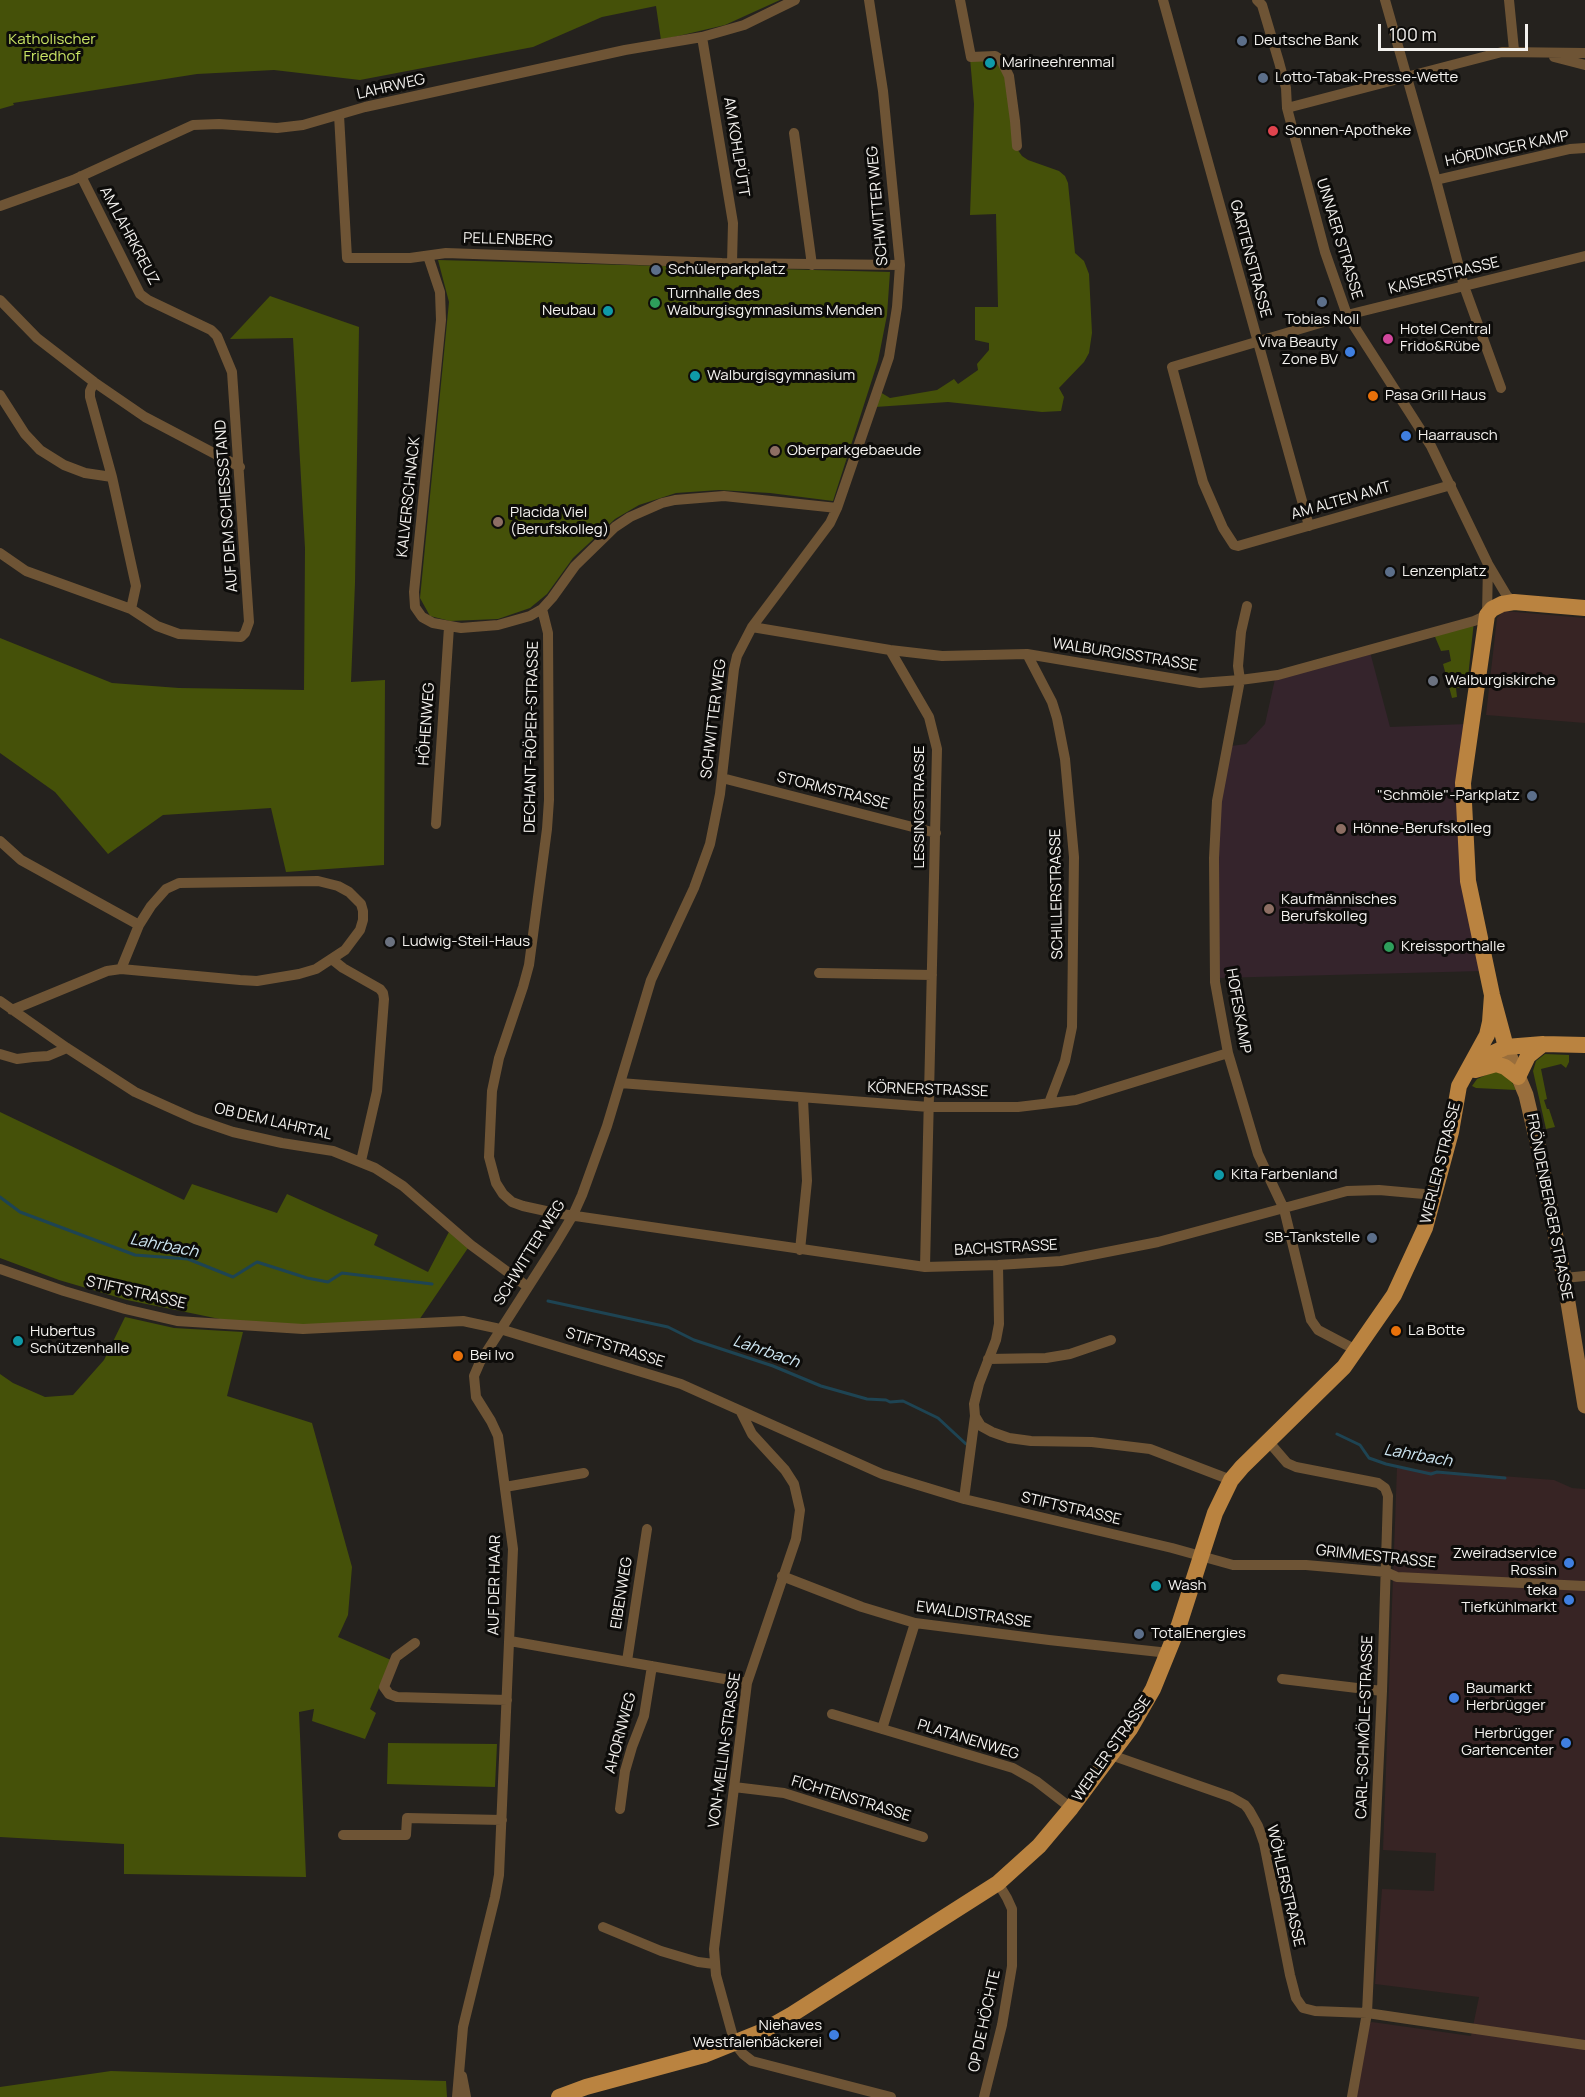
<!DOCTYPE html>
<meta charset="utf-8">
<style>
body{margin:0}
#map{position:relative;width:1585px;height:2097px;overflow:hidden;background:#25221e;font-family:Manrope,sans-serif}
canvas{display:block}
.scale{position:absolute;left:1378px;top:24px;width:150px;height:27px;box-sizing:border-box;border:3px solid #f4f2ef;border-top:0;padding-left:8px;font-size:18px;line-height:21px;white-space:nowrap;color:#f4f2ef;-webkit-text-stroke:4px #0d0c0a;paint-order:stroke}
</style>
<div id="map">
<canvas width="1585" height="2097"></canvas>
<div class="scale">100 m</div>
</div>
<script>
const c = document.querySelector('canvas').getContext('2d');
c.lineJoin = 'round';
function fill(path, color) {
  c.fillStyle = color;
  c.fill(path, 'evenodd');
}
function poly(rows) {
  const path = new Path2D();
  for (const r of rows) {
    path.moveTo(r[0], r[1]);
    for (let i = 2; i < r.length; i += 2) path.lineTo(r[i], r[i + 1]);
  }
  return path;
}
function stroke(path, color, width, dash) {
  c.strokeStyle = color;
  c.lineWidth = width;
  c.lineCap = dash ? 'butt' : 'round';
  c.setLineDash(dash || []);
  c.stroke(path);
}
function write(font, color, halo, rows, align = 'center') {
  c.font = font + ' Manrope,sans-serif';
  c.lineWidth = 6;
  c.setLineDash([]);
  c.textBaseline = 'middle';
  c.strokeStyle = halo;
  c.fillStyle = color;
  for (const [text, x, y, turn = 0] of rows) {
    c.save();
    c.translate(x, y);
    c.rotate((+turn || 0) * Math.PI / 180);
    c.textAlign = isNaN(turn) ? turn : align;
    if (halo) c.strokeText(text, 0, 0);
    c.fillText(text, 0, 0);
    c.restore();
  }
}
fill(poly([
 [1504,611,1585,618,1585,723,1486,715,1497,618],
 [1397,1468,1554,1480,1572,1488,1585,1489,1585,2097,1355,2097,1368,2024,1372,2022,1471,2036,1479,1997,1375,1984,1382,1889,1434,1891,1436,1853,1383,1850]
]), '#372424');
fill(poly([
 [1370,652,1390,727,1466,724,1482,971,1218,978,1218,858,1221,800,1231,746,1246,744,1265,724,1275,679]
]), '#35242c');
fill(poly([
 [0,0,780,0,725,25,661,40,656,6,602,17,533,47,360,80,274,70,197,74,13,103,14,105,0,109],
 [970,58,994,58,1005,69,1015,146,1022,156,1028,160,1059,171,1065,176,1068,183,1075,253,1084,261,1089,274,1092,333,1089,353,1084,362,1059,388,1064,397,1061,411,1042,412,948,402,875,407,880,392,890,398,937,390,954,379,958,384,978,370,977,364,989,350,989,343,975,340,975,307,998,307,996,214,970,215,974,104],
 [438,260,890,272,887,315,878,361,833,501,770,493,719,490,676,493,639,505,615,519,573,558,547,594,530,608,498,619,450,621,430,616,420,598,449,302],
 [270,296,359,327,355,583,351,682,385,680,384,865,286,872,271,808,163,815,108,854,55,792,0,753,0,638,112,683,179,688,304,690,305,548,293,338,230,339],
 [1474,621,1467,687,1456,688,1457,697,1452,698,1443,664,1451,661,1449,650,1441,651,1433,632],
 [1545,1054,1569,1055,1569,1062,1566,1068,1561,1064,1541,1069,1547,1099,1544,1100,1547,1109,1549,1109,1555,1127,1546,1129,1533,1071,1536,1061],
 [1493,1072,1500,1072,1511,1080,1516,1090,1476,1088,1472,1086,1477,1079],
 [0,1112,184,1200,192,1184,277,1213,287,1194,378,1235,374,1245,428,1272,451,1228,470,1245,417,1323,249,1325,127,1300,59,1280,0,1258],
 [125,1317,174,1328,243,1332,227,1396,312,1423,352,1567,348,1615,338,1637,391,1660,370,1709,376,1713,365,1739,312,1721,314,1709,299,1712,306,1877,124,1874,124,1844,0,1837,0,1374,13,1383,45,1397,73,1395,104,1360],
 [388,1743,497,1744,495,1787,387,1784],
 [111,2071,446,2081,447,2097,0,2097,0,2087]
]), '#455109');
stroke(poly([
 [0,1197,20,1212,135,1255,188,1259,233,1277,257,1262,307,1278,328,1282,342,1273,432,1284],
 [548,1301,668,1327,694,1340,773,1366,821,1386,867,1399,886,1400,890,1402,903,1401,938,1418,966,1444],
 [1337,1434,1360,1445,1369,1458,1386,1464,1431,1474,1437,1472,1505,1478]
]), '#1e4453', 3);
stroke(poly([
 [960,0,971,57,995,56,1001,60,1009,76,1015,121,1017,146],
 [1163,0,1309,526],
 [1257,0,1262,5,1279,62,1286,88,1287,108,1311,199,1325,252,1347,315,1431,446,1488,564,1507,596,1514,602],
 [1385,0,1436,180,1464,286,1501,388],
 [1509,0,1514,50],
 [702,37,733,223,732,263],
 [1554,57,1585,65],
 [1287,108,1502,52,1585,53],
 [339,115,347,258,410,258,446,253,722,263,900,265],
 [794,133,812,265],
 [1436,180,1570,149,1585,148],
 [0,206,73,180,193,125,219,124,277,128,303,125,365,107,625,50,702,37,744,25,795,0],
 [428,256,440,292,441,320,414,592,415,607,422,617,433,623,461,628,498,625,530,616,542,609],
 [0,300,37,338,94,382,145,417,240,467],
 [94,382,90,391,90,397,112,477,136,586,131,609],
 [0,395,25,434,40,450,64,465,85,473,112,477],
 [1451,485,1238,546,1234,545,1223,528,1203,482,1172,367,1347,315,1585,256],
 [837,508,724,496,675,500,662,503,630,517,615,527,575,566,552,598,542,609,548,633,549,800,547,829,529,965,523,987,499,1058,492,1091,489,1157,496,1183,503,1194,512,1202,523,1206,555,1213,925,1267,998,1265,1061,1261,1158,1242,1347,1191,1379,1190,1435,1195],
 [0,553,26,571,131,609,157,626,179,634,241,637,245,633,249,622,232,372,217,336,211,330,148,300,140,294,81,176],
 [1247,606,1241,632,1238,666,1240,680,1217,801,1214,858,1215,982,1228,1053,1258,1154,1284,1209,1311,1320,1318,1330,1356,1350],
 [752,627,890,650,942,656,1027,654,1200,683,1240,680,1278,675,1474,621,1487,615,1488,564],
 [890,650,929,717,937,749,925,1267],
 [1027,654,1052,702,1057,718,1065,759,1074,857,1072,1027,1065,1061,1049,1103],
 [722,778,936,833],
 [436,824,449,627],
 [0,841,21,860,139,925],
 [333,960,343,968,380,989,383,993,384,999,377,1091,361,1161],
 [819,973,932,975],
 [0,1001,67,1048,135,1092,166,1106,195,1119,233,1132,282,1143,333,1151,375,1168,403,1186,471,1245,528,1287],
 [12,1010,107,971,121,969,240,980,257,981,299,974,316,969,345,950,360,930,363,920,363,911,361,904,349,892,338,886,318,881,179,883,166,889,151,906,139,925,121,969],
 [0,1054,17,1059,33,1057,48,1056,67,1048],
 [620,1083,929,1107,1018,1107,1076,1100,1228,1053],
 [800,1250,807,1181,803,1099],
 [0,1269,64,1291,125,1309,177,1321,303,1329,463,1321,500,1329,681,1384,882,1474,964,1499,1172,1548,1233,1565,1306,1565,1386,1572,1397,1577,1585,1586],
 [1564,1278,1585,1276],
 [988,1359,1046,1358,1070,1354,1111,1340],
 [741,1412,752,1434,785,1470,794,1484,800,1510,796,1539,747,1683,714,1949,716,1975,735,2044,743,2054,752,2061,891,2097],
 [975,1416,981,1426,992,1432,1009,1438,1031,1441,1092,1442,1150,1449,1231,1480],
 [1268,1441,1287,1463,1296,1467,1378,1483,1385,1488,1388,1496,1382,1691,1367,2013,1352,2097],
 [505,1487,584,1473],
 [964,1499,975,1416,974,1404,979,1384,996,1340,999,1324,998,1265],
 [782,1576,862,1607,915,1623,1049,1640,1169,1653],
 [510,1641,747,1683],
 [415,1643,396,1657,384,1687,389,1694,397,1697,507,1700],
 [627,1661,647,1529],
 [1282,1679,1382,1691],
 [832,1714,1013,1768,1036,1781,1071,1808],
 [882,1729,915,1623],
 [1111,1755,1231,1797,1245,1805,1249,1810,1258,1826,1264,1843,1290,1975,1296,1998,1303,2008,1315,2011,1367,2013,1585,2045],
 [734,1787,784,1793,923,1837],
 [620,1809,625,1771,632,1747,644,1716,652,1666],
 [343,1835,406,1835,407,1818,502,1820],
 [603,1927,661,1951,698,1962,714,1964],
 [462,2076,466,2097],
 [457,2097,463,2027,495,1897,499,1875,513,1549,498,1436,491,1421,476,1397,474,1376,480,1362,555,1245,573,1215,582,1195,607,1126,651,980,694,888,710,844,720,794,734,669,737,656,752,627,830,523,837,508,889,357,897,307,900,265,883,91,869,0],
 [984,2097,1002,2025,1012,1966,1012,1909,1007,1898,998,1883]
]), '#6e5435', 10);
stroke(poly([
 [1506,1047,1526,1095,1539,1150,1564,1278,1585,1406]
]), '#996e3c', 15);
stroke(poly([
 [1506,1047,1492,995,1468,881,1463,783,1487,615,1492,609,1502,604,1514,602,1585,608],
 [1473,1067,1491,1054,1506,1047,1543,1044,1585,1045],
 [1475,1070,1496,1064,1505,1067,1518,1077,1528,1056,1543,1044],
 [559,2097,586,2087,704,2055,761,2032,791,2015,998,1883,1039,1846,1071,1808,1130,1729,1153,1689,1179,1625,1215,1513,1231,1480,1242,1467,1344,1367,1394,1295,1425,1228,1451,1132,1459,1086,1487,1035,1490,1022,1492,995]
]), '#ba8340', 16);
for (const [x, y, r, color] of [
 [1242,41,6,"#5c6f8a"],
 [990,63,6,"#0f9aa8"],
 [1263,78,6,"#5c6f8a"],
 [1273,131,6,"#e0444e"],
 [656,270,6,"#5c6f8a"],
 [1322,302,6,"#5c6f8a"],
 [655,303,6,"#2e9e5b"],
 [608,311,6,"#0f9aa8"],
 [1388,339,6,"#d1479c"],
 [1350,352,6,"#3f7fe0"],
 [695,376,6,"#0f9aa8"],
 [1373,396,6,"#e8710a"],
 [1406,436,6,"#3f7fe0"],
 [775,451,6,"#8d6e63"],
 [498,522,6,"#8d6e63"],
 [1390,572,6,"#5c6f8a"],
 [1433,681,6,"#6b7280"],
 [1532,796,6,"#5c6f8a"],
 [1341,829,6,"#8d6e63"],
 [1269,909,6,"#8d6e63"],
 [390,942,6,"#6b7280"],
 [1389,947,6,"#2e9e5b"],
 [1219,1175,6,"#0f9aa8"],
 [1372,1238,6,"#5c6f8a"],
 [1396,1331,6,"#e8710a"],
 [18,1341,6,"#0f9aa8"],
 [458,1356,6,"#e8710a"],
 [1569,1563,6,"#3f7fe0"],
 [1156,1586,6,"#0f9aa8"],
 [1569,1600,6,"#3f7fe0"],
 [1139,1634,6,"#5c6f8a"],
 [1454,1698,6,"#3f7fe0"],
 [1566,1743,6,"#3f7fe0"],
 [834,2035,6,"#3f7fe0"]
]) {
  const dot = new Path2D();
  dot.arc(x, y, r, 0, 2 * Math.PI);
  c.fillStyle = color;
  c.fill(dot);
  stroke(dot, '#0d0c0a', 2);
}
write('15px', '#cae565', '#0d0c0a', [
 ["Katholischer",52,40],
 ["Friedhof",52,57]
]);
write('15px', '#f4f2ef', '#0d0c0a', [
 ["Deutsche Bank",1254,41],
 ["Marineehrenmal",1002,63],
 ["Lotto-Tabak-Presse-Wette",1275,78],
 ["Sonnen-Apotheke",1285,131],
 ["Schülerparkplatz",668,270],
 ["Turnhalle des",667,294],
 ["Walburgisgymnasiums Menden",667,311],
 ["Neubau",596,311,"right"],
 ["Tobias Noll",1322,320,"center"],
 ["Hotel Central",1400,330],
 ["Frido&Rübe",1400,347],
 ["Viva Beauty",1338,343,"right"],
 ["Zone BV",1338,360,"right"],
 ["Walburgisgymnasium",707,376],
 ["Pasa Grill Haus",1385,396],
 ["Haarrausch",1418,436],
 ["Oberparkgebaeude",787,451],
 ["Placida Viel",510,513],
 ["(Berufskolleg)",510,530],
 ["Lenzenplatz",1402,572],
 ["Walburgiskirche",1445,681],
 ["\"Schmöle\"-Parkplatz",1520,796,"right"],
 ["Hönne-Berufskolleg",1353,829],
 ["Kaufmännisches",1281,900],
 ["Berufskolleg",1281,917],
 ["Ludwig-Steil-Haus",402,942],
 ["Kreissporthalle",1401,947],
 ["Kita Farbenland",1231,1175],
 ["SB-Tankstelle",1360,1238,"right"],
 ["La Botte",1408,1331],
 ["Hubertus",30,1332],
 ["Schützenhalle",30,1349],
 ["Bei Ivo",470,1356],
 ["Zweiradservice",1557,1554,"right"],
 ["Rossin",1557,1571,"right"],
 ["Wash",1168,1586],
 ["teka",1557,1591,"right"],
 ["Tiefkühlmarkt",1557,1608,"right"],
 ["TotalEnergies",1151,1634],
 ["Baumarkt",1466,1689],
 ["Herbrügger",1466,1706],
 ["Herbrügger",1554,1734,"right"],
 ["Gartencenter",1554,1751,"right"],
 ["Niehaves",822,2026,"right"],
 ["Westfalenbäckerei",822,2043,"right"]
], 'left');
write('15px', '#f4f2ef', '#0d0c0a', [
 ["LAHRWEG",391,87,-13],
 ["AM KOHLPÜTT",736,147,81],
 ["HÖRDINGER KAMP",1507,149,-12],
 ["SCHWITTER WEG",878,206,-95],
 ["AM LAHRKREUZ",129,236,62],
 ["UNNAER STRASSE",1339,239,73],
 ["PELLENBERG",508,240,2],
 ["GARTENSTRASSE",1250,259,75],
 ["KAISERSTRASSE",1444,276,-14],
 ["KALVERSCHNACK",409,497,-84],
 ["AM ALTEN AMT",1341,501,-16],
 ["AUF DEM SCHIESSSTAND",227,506,-94],
 ["WALBURGISSTRASSE",1125,655,9],
 ["SCHWITTER WEG",714,719,-83],
 ["HÖHENWEG",427,724,-86],
 ["DECHANT-RÖPER-STRASSE",532,737,-89],
 ["STORMSTRASSE",833,791,14],
 ["LESSINGSTRASSE",920,807,-90],
 ["SCHILLERSTRASSE",1057,894,-91],
 ["HOFESKAMP",1238,1011,80],
 ["KÖRNERSTRASSE",928,1090,2],
 ["OB DEM LAHRTAL",273,1122,13],
 ["WERLER STRASSE",1441,1163,-76],
 ["FRÖNDENBERGER STRASSE",1549,1207,79],
 ["BACHSTRASSE",1006,1248,-3],
 ["SCHWITTER WEG",530,1253,-58],
 ["STIFTSTRASSE",136,1293,13],
 ["STIFTSTRASSE",615,1348,17],
 ["STIFTSTRASSE",1071,1509,13],
 ["GRIMMESTRASSE",1376,1557,6],
 ["AUF DER HAAR",495,1585,-89],
 ["EIBENWEG",622,1593,-81],
 ["EWALDISTRASSE",974,1615,8],
 ["CARL-SCHMÖLE-STRASSE",1365,1727,-88],
 ["AHORNWEG",621,1733,-75],
 ["PLATANENWEG",968,1740,17],
 ["WERLER STRASSE",1112,1749,-55],
 ["VON-MELLIN-STRASSE",725,1750,-82],
 ["FICHTENSTRASSE",851,1799,17],
 ["WÖHLERSTRASSE",1285,1886,77],
 ["OP DE HÖCHTE",985,2021,-78]
]);
write('italic 16px', '#cfe8f4', '#0d0c0a', [
 ["Lahrbach",164,1246,11],
 ["Lahrbach",766,1352,19],
 ["Lahrbach",1418,1456,10]
]);
</script>
